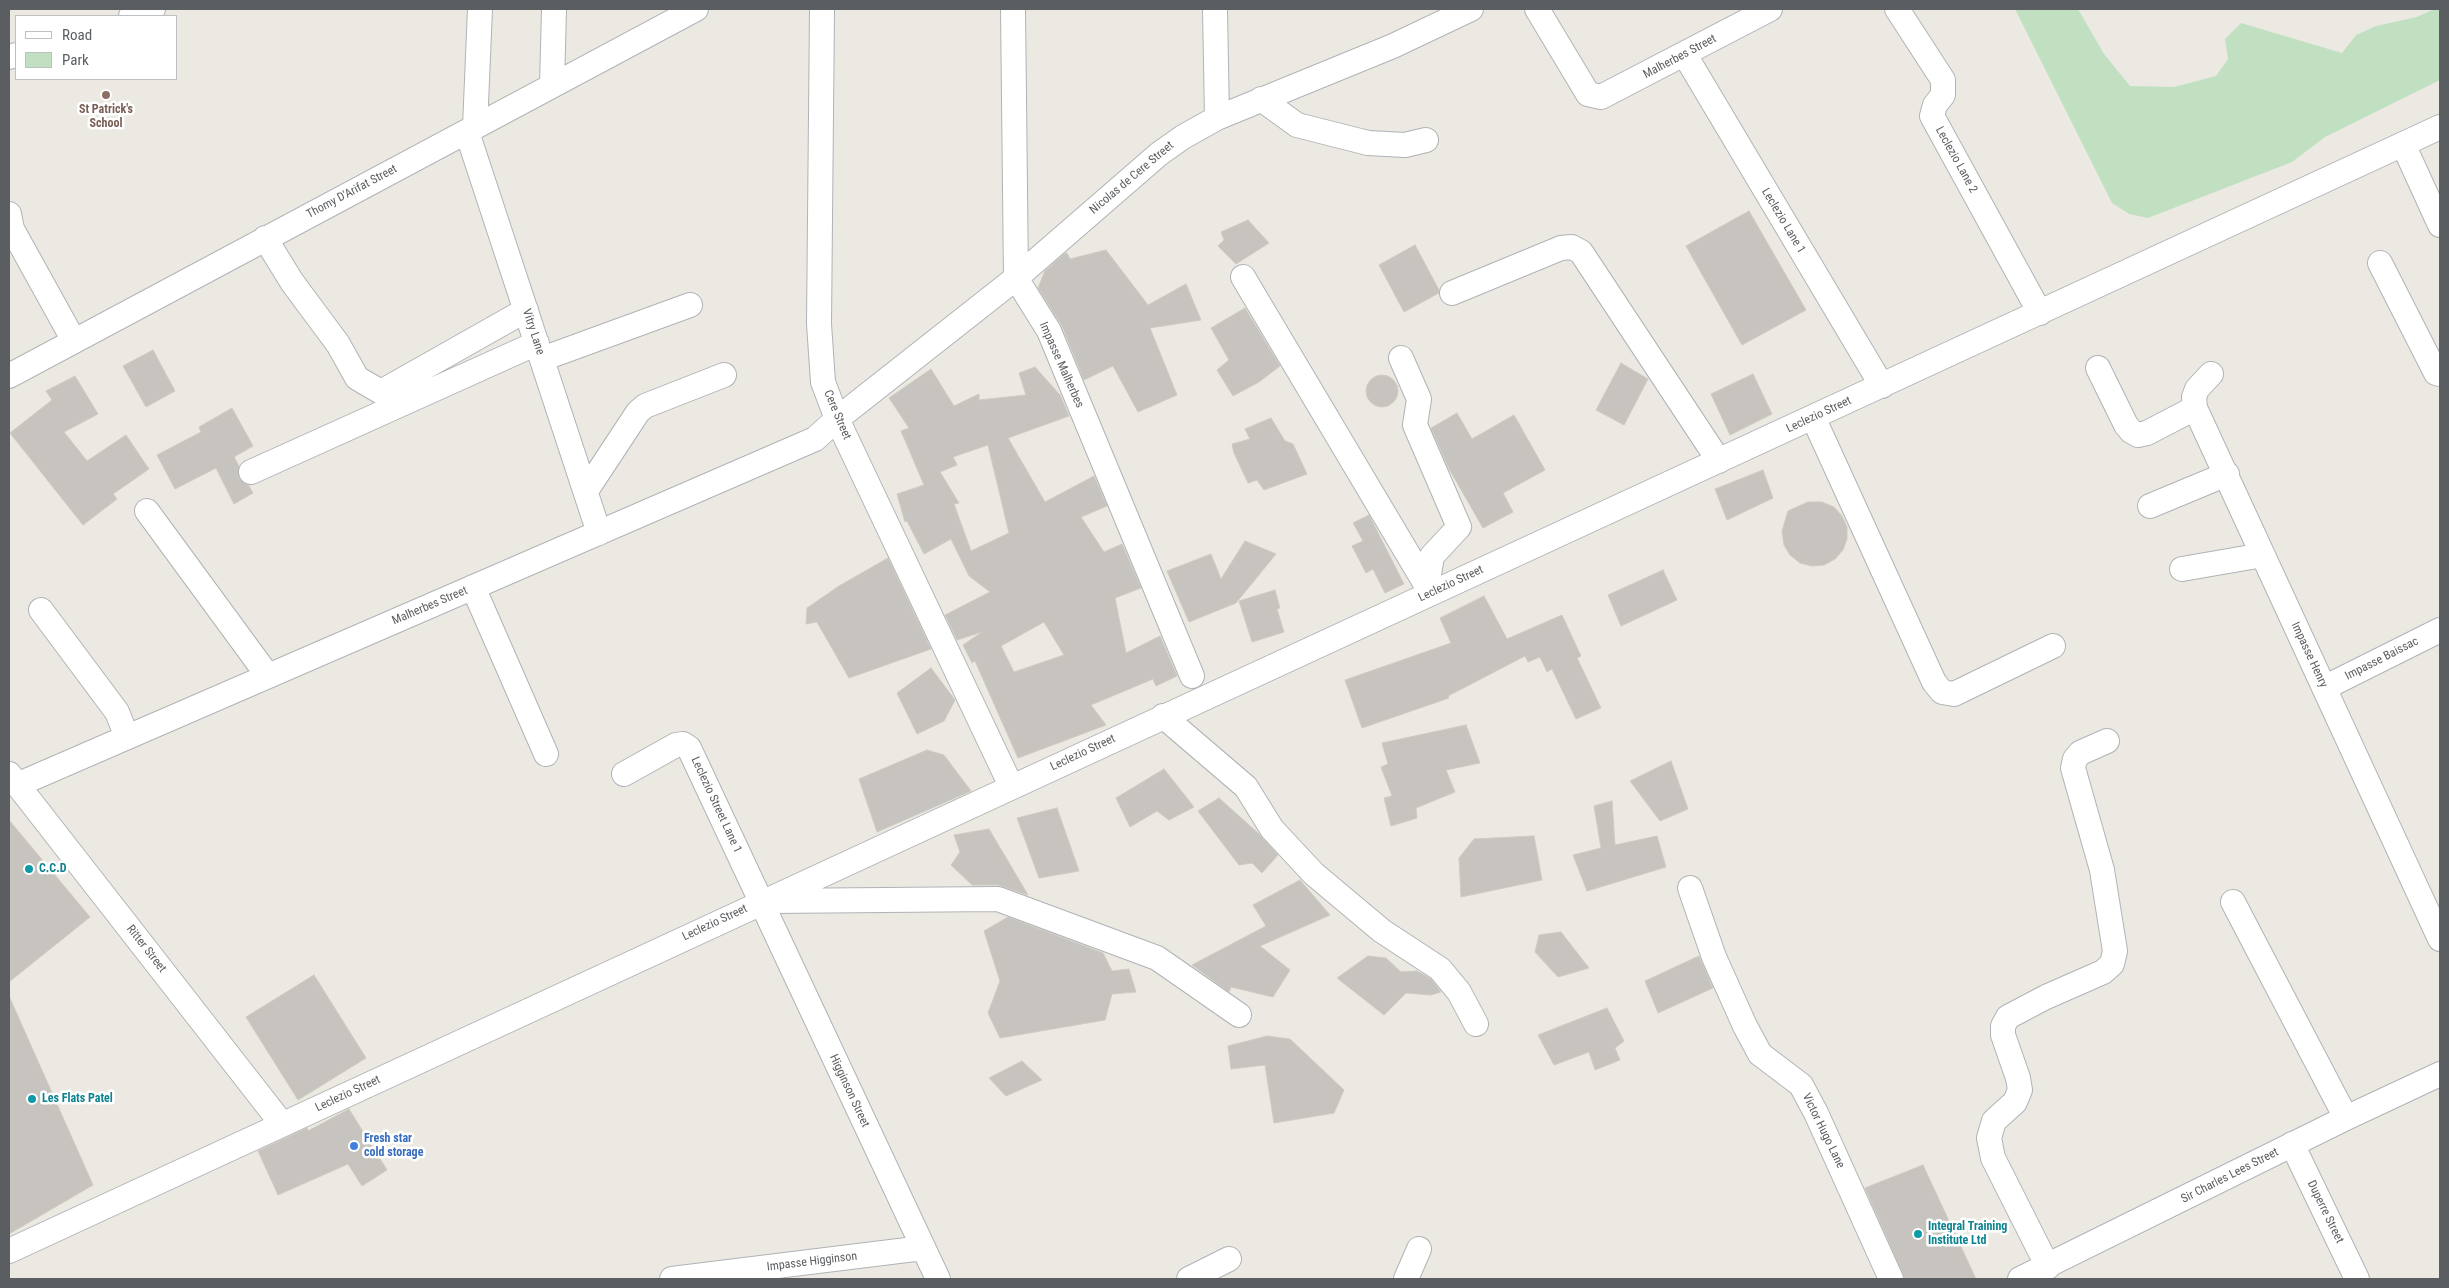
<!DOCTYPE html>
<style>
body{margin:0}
#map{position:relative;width:2449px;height:1288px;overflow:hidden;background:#ebe9e2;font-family:"Roboto Condensed",sans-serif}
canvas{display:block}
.frame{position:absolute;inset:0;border:10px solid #5b5e61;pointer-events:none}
.legend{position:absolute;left:15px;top:15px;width:162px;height:65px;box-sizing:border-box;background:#fff;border:1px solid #bdbfc0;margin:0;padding:6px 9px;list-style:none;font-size:15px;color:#5b5e61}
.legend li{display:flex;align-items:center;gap:10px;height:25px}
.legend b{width:25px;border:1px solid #bdbfc0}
</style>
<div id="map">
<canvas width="2449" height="1288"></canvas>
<div class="frame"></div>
<ul class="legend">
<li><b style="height:6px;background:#fff"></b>Road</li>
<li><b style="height:14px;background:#c1e0c1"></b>Park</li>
</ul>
</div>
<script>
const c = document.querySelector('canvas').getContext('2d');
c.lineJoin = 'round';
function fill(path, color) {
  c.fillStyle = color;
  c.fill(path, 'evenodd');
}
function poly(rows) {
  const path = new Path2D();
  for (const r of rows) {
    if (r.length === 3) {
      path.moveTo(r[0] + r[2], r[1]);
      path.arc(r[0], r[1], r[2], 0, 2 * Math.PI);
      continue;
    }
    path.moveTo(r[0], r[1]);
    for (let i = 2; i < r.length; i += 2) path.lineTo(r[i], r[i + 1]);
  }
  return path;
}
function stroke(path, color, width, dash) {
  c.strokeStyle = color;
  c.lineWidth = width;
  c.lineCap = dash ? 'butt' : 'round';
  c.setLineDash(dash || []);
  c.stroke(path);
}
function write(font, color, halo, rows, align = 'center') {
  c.font = font + ' "Roboto Condensed",sans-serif';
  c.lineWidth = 5;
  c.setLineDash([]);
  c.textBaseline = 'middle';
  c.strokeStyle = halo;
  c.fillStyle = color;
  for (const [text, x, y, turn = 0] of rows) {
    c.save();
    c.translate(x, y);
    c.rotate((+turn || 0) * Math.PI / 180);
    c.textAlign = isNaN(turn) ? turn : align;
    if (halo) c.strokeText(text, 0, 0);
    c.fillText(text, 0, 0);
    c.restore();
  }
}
fill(poly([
 [2015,9,2078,9,2104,54,2130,86,2174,87,2216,76,2228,59,2225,39,2241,23,2342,53,2356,35,2376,26,2417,17,2434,9,2440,9,2440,80,2325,137,2292,162,2148,218,2129,214,2112,203]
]), '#c1e0c1');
const building = poly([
 [1749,211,1806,310,1742,345,1686,246,1749,211],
 [1248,220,1269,243,1236,264,1218,246,1224,240,1221,232,1248,220],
 [1415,245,1439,290,1439,293,1404,312,1379,265,1415,245],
 [1106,250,1148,305,1186,284,1201,320,1150,328,1177,395,1138,412,1113,366,1084,380,1062,326,1038,288,1045,271,1064,254,1067,253,1070,259,1106,250],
 [1245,308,1280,366,1259,382,1233,396,1217,370,1229,360,1211,328,1245,308],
 [153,350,175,391,146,407,123,366,153,350],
 [1621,363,1648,379,1624,425,1596,410,1621,363],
 [1035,367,1060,395,1069,416,1008,438,1045,502,1094,476,1107,506,1081,517,1104,552,1122,544,1141,588,1115,598,1126,653,1160,636,1177,676,1156,686,1153,679,1091,705,1106,725,1018,758,975,661,972,663,963,645,982,632,957,640,945,615,990,592,969,576,951,539,924,554,907,521,905,522,897,494,924,485,901,431,909,428,889,398,931,369,954,406,979,394,979,400,1026,395,1019,373,1035,367],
 [988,445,1009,533,971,551,954,504,959,503,940,472,957,465,953,457,988,445],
 [1044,622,1064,655,1014,672,1001,646,1044,622],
 [1753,374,1772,414,1730,435,1711,394,1753,374],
 [1382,391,16],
 [75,376,98,414,64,432,87,461,126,435,149,469,113,494,117,499,83,525,10,433,52,400,46,391,75,376],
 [232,408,253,446,234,457,239,466,239,478,249,486,253,493,234,504,216,468,175,489,157,455,201,432,199,427,232,408],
 [1457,413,1472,439,1514,415,1545,470,1503,493,1513,512,1483,528,1448,467,1431,428,1457,413],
 [1271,418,1285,441,1293,444,1307,474,1264,490,1257,480,1248,483,1234,453,1232,444,1250,439,1245,429,1271,418],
 [1763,470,1773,498,1727,520,1715,489,1763,470],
 [1808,502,1822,502,1834,507,1842,516,1847,527,1847,539,1843,550,1835,559,1824,565,1812,566,1800,563,1790,555,1784,545,1782,531,1788,511,1808,502],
 [1369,515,1404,584,1385,593,1373,569,1366,573,1352,546,1363,541,1353,523,1369,515],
 [1245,541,1276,554,1236,603,1189,622,1167,571,1211,554,1221,579,1245,541],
 [888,558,931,649,849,678,817,622,806,624,807,608,839,586,888,558],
 [1663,570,1677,600,1621,626,1608,595,1663,570],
 [1275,590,1280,608,1277,609,1284,632,1252,642,1239,601,1275,590],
 [1484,596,1507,639,1562,615,1581,656,1577,658,1601,708,1576,719,1552,669,1547,672,1540,657,1528,662,1525,656,1448,696,1449,698,1362,728,1345,680,1451,643,1440,618,1484,596],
 [931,668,955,700,944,721,917,734,897,693,931,668],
 [1466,725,1480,763,1446,770,1455,792,1416,808,1417,818,1391,826,1384,798,1392,796,1381,767,1388,764,1382,743,1466,725],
 [927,750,944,755,971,791,877,832,859,779,927,750],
 [1671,761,1688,809,1660,821,1630,781,1671,761],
 [1164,769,1194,807,1169,820,1157,811,1130,827,1116,798,1164,769],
 [1219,798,1258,833,1278,855,1262,873,1252,863,1239,865,1198,811,1219,798],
 [1612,801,1615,845,1657,836,1666,867,1587,891,1573,855,1601,848,1594,806,1612,801],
 [1057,808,1079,871,1039,878,1017,818,1057,808],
 [9,820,90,917,9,982,9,820],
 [989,829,1028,895,998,885,972,885,951,865,960,852,954,835,989,829],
 [1534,836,1542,880,1461,897,1459,858,1474,839,1534,836],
 [1300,880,1330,915,1260,946,1290,970,1273,997,1231,987,1229,992,1192,965,1266,926,1253,905,1300,880],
 [1008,917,1103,953,1112,971,1129,969,1136,992,1112,994,1105,1020,1000,1038,988,1013,1000,981,984,931,1008,917],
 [1561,932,1589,968,1558,977,1535,952,1539,935,1561,932],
 [1368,956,1386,958,1401,972,1417,971,1431,979,1441,992,1431,995,1406,993,1384,1015,1337,978,1368,956],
 [1699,956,1713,988,1658,1013,1645,981,1699,956],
 [314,975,366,1058,298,1100,246,1017,314,975],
 [9,996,93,1185,9,1234,9,996],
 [1607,1008,1624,1041,1615,1048,1620,1060,1595,1070,1589,1052,1554,1065,1538,1035,1607,1008],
 [1267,1036,1290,1039,1344,1090,1334,1113,1274,1123,1265,1065,1231,1069,1228,1046,1267,1036],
 [1022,1061,1042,1080,1006,1096,989,1078,1022,1061],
 [349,1109,387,1170,362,1186,348,1164,278,1195,258,1151,307,1128,308,1131,349,1109],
 [1923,1165,1976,1279,1905,1279,1865,1188,1923,1165]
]);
fill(building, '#c7c4bf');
stroke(building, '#cfcbc1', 1);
const minor = poly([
 [822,9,819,324,823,382,837,419,1011,786],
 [1013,9,1016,278,1049,331,1192,676],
 [1215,9,1217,118],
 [1537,9,1588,94,1601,97,1770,9],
 [1897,9,1943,80,1943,95,1935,105,1932,116,2040,313],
 [131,16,153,9],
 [1685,55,1882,386],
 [9,57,16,55],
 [552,85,554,9],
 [1261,99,1297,125,1368,143,1405,145,1426,140],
 [475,127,480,9],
 [467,132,599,533],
 [2403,144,2440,225],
 [9,214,12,229,74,341],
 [265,238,292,282,338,344,357,378,381,392,526,310],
 [2380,263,2436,373,2440,374],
 [1243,277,1431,593],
 [1452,293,1561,248,1572,247,1581,252,1719,461],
 [1401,358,1419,399,1415,425,1459,527,1432,556,1427,586],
 [542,359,690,305],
 [2098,368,2126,425,2131,431,2138,435,2147,433,2195,408],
 [2211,374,2197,389,2194,397,2195,408,2440,939],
 [9,376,696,9],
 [1813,417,1934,682,1942,692,1954,694,2053,646],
 [251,472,537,343],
 [586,491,638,412,645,406,724,375],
 [2150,506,2227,474],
 [147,511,268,676],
 [2182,569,2263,555],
 [473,587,546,754],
 [41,610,117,712,127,737],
 [2324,688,2440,630],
 [1163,716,1246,787,1272,829,1314,874,1382,931,1440,969,1459,992,1476,1024],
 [9,774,282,1124],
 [624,774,676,745,683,744,689,748,938,1279],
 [17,785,815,439,837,419,1016,278,1159,154,1183,137,1217,118,1393,46,1471,9],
 [1690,888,1714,957,1745,1026,1760,1054,1801,1085,1816,1113,1891,1279],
 [771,901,998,899,1157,958,1239,1015],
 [2233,902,2346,1118],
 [2292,1144,2357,1279],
 [9,1251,2440,127],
 [2048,1267,1993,1158,1989,1138,1994,1121,2015,1102,2020,1090,2018,1078,2003,1035,2003,1026,2008,1017,2046,997,2103,972,2112,964,2115,951,2102,870,2073,768,2075,759,2080,753,2107,741],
 [672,1279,923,1248],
 [1189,1279,1229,1259],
 [1406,1279,1419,1249],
 [2020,1279,2346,1118,2440,1074]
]);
stroke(minor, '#b0b3b6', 26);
stroke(minor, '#fff', 24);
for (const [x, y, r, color] of [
 [106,95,5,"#8d6e63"],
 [29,869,5,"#0f9aa8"],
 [32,1099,5,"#0f9aa8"],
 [354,1146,5,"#3f7fe0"],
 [1918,1234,5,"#0f9aa8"]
]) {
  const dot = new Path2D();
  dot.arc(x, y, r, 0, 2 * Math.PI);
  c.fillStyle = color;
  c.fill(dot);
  stroke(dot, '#fff', 2);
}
write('12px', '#5b5e61', '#fff', [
 ["Malherbes Street",1680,57,-28],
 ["Leclezio Lane 2",1956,160,61],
 ["Nicolas de Cere Street",1132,178,-40],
 ["Thomy D'Arifat Street",352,192,-28],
 ["Leclezio Lane 1",1783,221,59],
 ["Vitry Lane",533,332,72],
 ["Impasse Malherbes",1061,365,66],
 ["Cere Street",837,415,67],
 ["Leclezio Street",1819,415,-25],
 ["Leclezio Street",1451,584,-25],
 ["Malherbes Street",430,606,-23],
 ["Impasse Henry",2309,655,65],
 ["Impasse Baissac",2382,659,-27],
 ["Leclezio Street",1083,753,-25],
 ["Leclezio Street Lane 1",716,805,65],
 ["Leclezio Street",715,923,-25],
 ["Ritter Street",146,949,52],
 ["Higginson Street",849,1091,65],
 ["Leclezio Street",348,1094,-25],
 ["Victor Hugo Lane",1823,1131,64],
 ["Sir Charles Lees Street",2230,1176,-27],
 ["Duperre Street",2325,1212,64],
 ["Impasse Higginson",812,1262,-7]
]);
write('bold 12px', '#785e54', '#fff', [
 ["St Patrick's",106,110],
 ["School",106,124]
]);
write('bold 12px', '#0d838f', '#fff', [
 ["C.C.D",39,869],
 ["Les Flats Patel",42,1099],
 ["Integral Training",1928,1227],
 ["Institute Ltd",1928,1241]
], 'left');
write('bold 12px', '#366cbe', '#fff', [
 ["Fresh star",364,1139],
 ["cold storage",364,1153]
], 'left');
</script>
